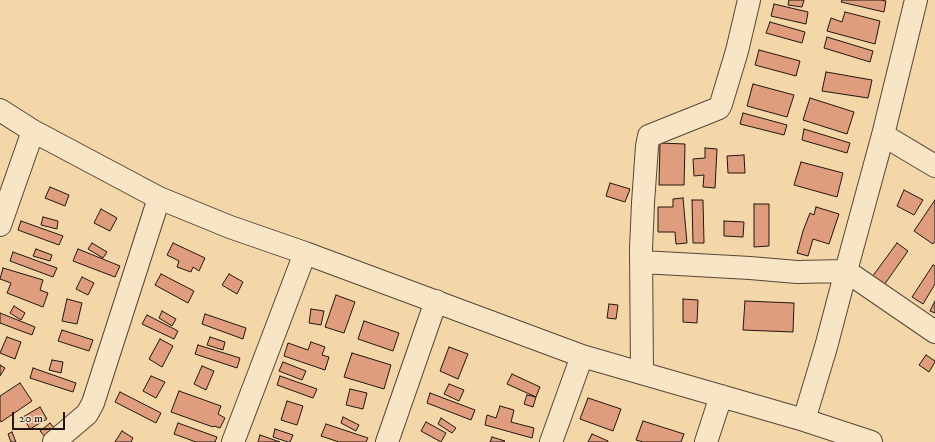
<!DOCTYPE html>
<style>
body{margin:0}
#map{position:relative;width:935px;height:442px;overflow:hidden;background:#f3d7a8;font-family:"IM FELL DW Pica",serif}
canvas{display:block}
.scale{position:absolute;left:12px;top:412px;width:53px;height:18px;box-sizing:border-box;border:2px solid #211611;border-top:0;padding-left:5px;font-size:12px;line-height:14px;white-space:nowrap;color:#211611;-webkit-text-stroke:3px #f7e5c6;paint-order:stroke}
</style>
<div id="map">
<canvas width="935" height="442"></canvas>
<div class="scale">20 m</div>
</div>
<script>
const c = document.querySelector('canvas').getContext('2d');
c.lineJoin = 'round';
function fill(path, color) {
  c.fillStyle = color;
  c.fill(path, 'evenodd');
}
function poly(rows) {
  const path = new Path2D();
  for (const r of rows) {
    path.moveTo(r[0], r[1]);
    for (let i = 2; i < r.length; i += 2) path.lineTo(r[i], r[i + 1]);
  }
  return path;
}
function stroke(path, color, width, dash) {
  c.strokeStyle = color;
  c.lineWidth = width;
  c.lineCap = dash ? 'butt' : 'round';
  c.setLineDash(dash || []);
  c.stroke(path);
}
const building = poly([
 [789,0,804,0,802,7,788,5,789,0],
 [842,0,881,0,886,1,884,12,841,2,842,0],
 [774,4,808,12,806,24,771,16,774,4],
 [845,12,880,21,875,44,827,31,831,18,842,22,845,12],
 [770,22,805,32,802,43,766,33,770,22],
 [827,37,873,51,870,62,824,48,827,37],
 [759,50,800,61,796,76,755,65,759,50],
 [826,72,872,80,868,98,822,91,826,72],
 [753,84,794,95,787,117,747,106,753,84],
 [810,98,854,112,847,134,803,120,810,98],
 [743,113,787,125,784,135,740,124,743,113],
 [804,129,850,143,847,153,802,140,804,129],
 [660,143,685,144,684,185,659,185,660,143],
 [705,148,717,149,715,188,703,187,704,175,694,176,693,159,705,158,705,148],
 [744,155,745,173,728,173,727,156,744,155],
 [801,162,843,173,837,197,794,185,801,162],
 [610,183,630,189,625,202,606,196,610,183],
 [50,187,69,195,65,206,45,198,50,187],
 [904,190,923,200,914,215,897,206,904,190],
 [683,198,687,243,676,244,675,232,658,232,658,207,673,207,673,199,683,198],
 [692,200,703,200,704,243,693,243,692,200],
 [935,200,935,241,933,244,914,231,935,200],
 [754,204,769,204,769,246,754,247,754,204],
 [816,207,839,214,829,244,813,239,808,256,797,253,803,231,810,213,814,215,816,207],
 [101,209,117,218,110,231,94,223,101,209],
 [43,217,58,221,57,229,41,225,43,217],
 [21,221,63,236,59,245,18,230,21,221],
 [724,221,744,222,743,237,724,236,724,221],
 [92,243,107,252,103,258,88,249,92,243],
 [173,243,205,258,199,271,193,267,191,272,177,267,179,261,167,255,173,243],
 [897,243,908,251,884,285,872,277,897,243],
 [36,249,52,255,50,261,33,256,36,249],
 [78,249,120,266,115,277,73,261,78,249],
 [13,252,57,268,53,277,10,261,13,252],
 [933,265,935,266,935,284,923,304,912,297,933,265],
 [3,268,43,280,40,290,48,293,43,307,7,293,11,283,0,279,3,268],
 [161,274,194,291,188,303,155,285,161,274],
 [229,274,243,282,237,294,222,285,229,274],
 [82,277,94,283,88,295,76,289,82,277],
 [336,295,355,302,344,333,325,327,336,295],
 [67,299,82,303,77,324,62,321,67,299],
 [683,299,698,300,697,323,683,322,683,299],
 [745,301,794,303,793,332,743,330,745,301],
 [935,301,935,313,930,311,935,301],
 [609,304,618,305,616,319,607,318,609,304],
 [14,306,25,313,21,320,10,313,14,306],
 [311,309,324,311,321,325,309,323,311,309],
 [162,311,176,319,172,326,159,318,162,311],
 [0,313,35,327,32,335,0,323,0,313],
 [205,314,246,328,243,339,202,324,205,314],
 [147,315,178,331,174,339,142,324,147,315],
 [364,321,399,333,393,351,358,339,364,321],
 [62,330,93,340,89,351,58,341,62,330],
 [7,337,21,342,15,359,0,353,7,337],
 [210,337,225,342,223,350,207,345,210,337],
 [160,339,173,346,162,367,149,359,160,339],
 [311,342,325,347,322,355,329,357,325,370,284,356,288,343,308,350,311,342],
 [198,345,240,358,237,368,195,354,198,345],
 [449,347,468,354,458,379,440,371,449,347],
 [352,353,391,365,384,389,344,377,352,353],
 [926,355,935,361,935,362,929,372,919,365,926,355],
 [52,360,63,362,61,373,49,370,52,360],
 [283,362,306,371,302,380,279,371,283,362],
 [0,365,5,368,0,376,0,365],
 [202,366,214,371,206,390,194,384,202,366],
 [33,368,76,383,73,392,30,378,33,368],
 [512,374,540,387,536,397,507,384,512,374],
 [151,376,165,382,156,398,143,391,151,376],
 [280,376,317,389,313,398,277,385,280,376],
 [20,383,32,401,1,422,0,420,0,396,20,383],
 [449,384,464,390,459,401,444,394,449,384],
 [350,389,367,393,363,409,346,405,350,389],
 [179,391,221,406,218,414,225,418,220,428,214,426,213,427,171,412,179,391],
 [120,392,161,413,156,423,115,402,120,392],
 [430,393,475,410,471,420,427,403,430,393],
 [527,395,536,397,533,407,524,404,527,395],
 [588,398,621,409,613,431,580,419,588,398],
 [287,401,303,406,297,425,281,420,287,401],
 [500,406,514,410,511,422,534,428,532,438,485,425,487,415,496,418,500,406],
 [40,407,47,419,30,429,23,417,40,407],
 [343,417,359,425,356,431,341,423,343,417],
 [441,418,456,428,452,433,438,424,441,418],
 [643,421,684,434,681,442,643,442,636,440,643,421],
 [426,422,446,433,441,442,421,431,426,422],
 [50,423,57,431,47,439,40,431,50,423],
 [178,423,217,437,215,442,196,442,174,434,178,423],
 [326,424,368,438,366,442,339,442,321,436,326,424],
 [275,429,293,435,290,442,288,442,273,437,275,429],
 [122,431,133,438,131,442,115,442,122,431],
 [12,432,16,442,11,442,8,434,12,432],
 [592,434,608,441,608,442,588,442,592,434],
 [260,435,280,442,258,442,260,435],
 [492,437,505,441,504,442,490,442,492,437]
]);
fill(building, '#df9d7d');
stroke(building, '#211611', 1);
const minor = poly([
 [0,110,33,131,159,198,230,227,305,253,582,356,804,420,871,442],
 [883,135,935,166],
 [0,225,33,131],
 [642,262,750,268,797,272,846,271,935,332],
 [642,373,641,249,643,203,647,146,649,136,719,108,721,104,737,51,749,0],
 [804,420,826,347,846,271,883,135,916,0],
 [54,442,87,414,93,403,159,198],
 [233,442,305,253],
 [387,442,436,301],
 [551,442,582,356],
 [706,442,721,396]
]);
stroke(minor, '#564637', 24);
stroke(minor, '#f7e5c6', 22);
</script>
